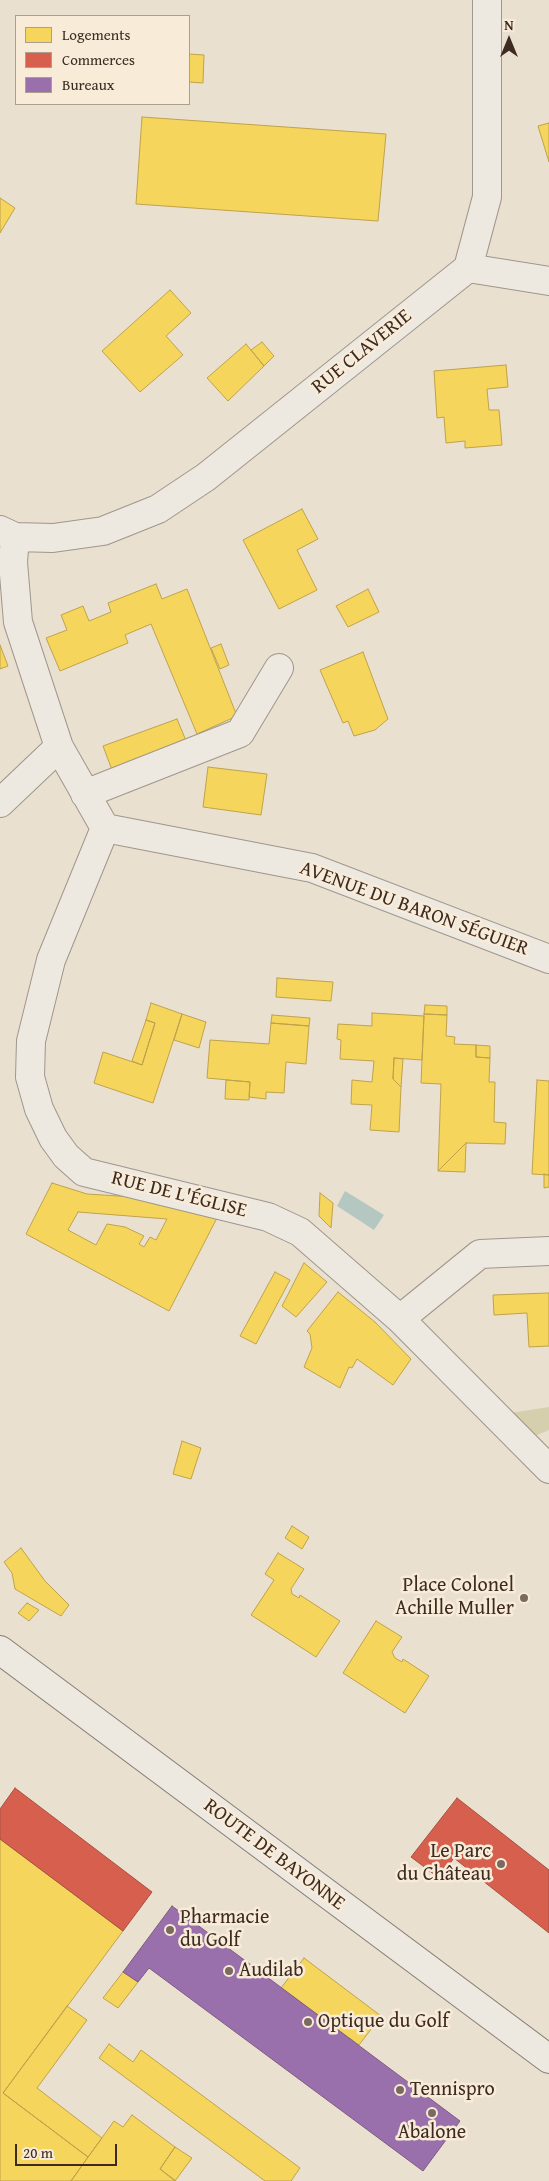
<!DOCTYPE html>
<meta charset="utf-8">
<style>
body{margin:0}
#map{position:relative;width:549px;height:2181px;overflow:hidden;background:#eae0d0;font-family:"Gentium Book Plus",serif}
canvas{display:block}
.legend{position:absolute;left:15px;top:15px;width:175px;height:90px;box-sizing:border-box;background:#f8ecd9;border:1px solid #ad9f90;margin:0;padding:6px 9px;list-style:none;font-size:15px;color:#3d2b22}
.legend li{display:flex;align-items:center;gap:10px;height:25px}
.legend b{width:25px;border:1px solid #ad9f90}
.north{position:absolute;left:484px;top:15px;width:50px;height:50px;-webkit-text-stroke:4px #f8ecd9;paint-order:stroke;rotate:0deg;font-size:14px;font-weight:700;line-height:20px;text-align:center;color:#3d2b22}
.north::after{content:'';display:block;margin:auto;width:18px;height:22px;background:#3d2b22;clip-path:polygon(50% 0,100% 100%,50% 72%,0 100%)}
.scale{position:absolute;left:15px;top:2144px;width:102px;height:22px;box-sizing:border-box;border:2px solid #3d2b22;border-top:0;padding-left:6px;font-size:15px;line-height:18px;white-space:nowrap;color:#3d2b22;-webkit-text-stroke:4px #f8ecd9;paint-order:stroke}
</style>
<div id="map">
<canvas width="549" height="2181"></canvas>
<ul class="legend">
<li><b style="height:14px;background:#f6d55c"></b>Logements</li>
<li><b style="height:14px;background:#d6604d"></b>Commerces</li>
<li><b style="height:14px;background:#9970ab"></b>Bureaux</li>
</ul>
<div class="north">N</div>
<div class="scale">20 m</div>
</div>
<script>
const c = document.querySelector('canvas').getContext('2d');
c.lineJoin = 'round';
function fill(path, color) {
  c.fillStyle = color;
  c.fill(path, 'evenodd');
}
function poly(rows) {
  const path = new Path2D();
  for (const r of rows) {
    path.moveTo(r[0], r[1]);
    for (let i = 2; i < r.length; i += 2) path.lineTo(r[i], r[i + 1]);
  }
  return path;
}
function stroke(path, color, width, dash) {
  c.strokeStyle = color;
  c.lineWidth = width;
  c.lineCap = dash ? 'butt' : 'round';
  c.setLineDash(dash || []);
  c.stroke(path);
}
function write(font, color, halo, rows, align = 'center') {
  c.font = font + ' "Gentium Book Plus",serif';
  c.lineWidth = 5;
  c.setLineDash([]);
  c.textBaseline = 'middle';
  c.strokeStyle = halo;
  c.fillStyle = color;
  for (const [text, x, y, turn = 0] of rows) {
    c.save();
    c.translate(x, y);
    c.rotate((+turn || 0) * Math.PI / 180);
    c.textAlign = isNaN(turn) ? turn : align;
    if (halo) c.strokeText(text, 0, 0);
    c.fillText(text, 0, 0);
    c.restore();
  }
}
fill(poly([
 [549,1407,549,1430,530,1438,504,1414]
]), '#d5cfad');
fill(poly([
 [345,1191,384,1215,374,1230,337,1206]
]), '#b5c7c1');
const homes = poly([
 [189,54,204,55,203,83,189,82,189,54],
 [142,117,386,134,378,221,136,204,142,117],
 [549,123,549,162,538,126,549,123],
 [0,198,15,208,0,233,0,198],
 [170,290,191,313,166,336,183,355,140,392,102,351,170,290],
 [262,342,274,356,264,366,251,350,262,342],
 [246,344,264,366,228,401,207,378,246,344],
 [506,365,508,387,487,389,489,410,499,410,502,445,465,448,465,441,446,443,444,417,437,418,434,371,506,365],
 [302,509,318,539,297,550,317,590,279,609,243,540,302,509],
 [156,584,162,599,187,589,237,716,197,734,151,624,125,635,128,643,60,671,46,638,67,630,61,615,83,606,89,621,111,612,108,603,156,584],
 [368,589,379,612,348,627,336,606,368,589],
 [221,644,229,665,220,669,211,648,221,644],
 [0,645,8,666,0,669,0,645],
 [363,652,388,719,375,730,354,736,348,721,343,723,320,670,363,652],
 [177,719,187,743,112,770,103,746,177,719],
 [208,767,267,774,261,815,203,807,208,767],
 [277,978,333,982,331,1001,276,997,277,978],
 [151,1003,182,1014,153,1103,94,1083,103,1052,142,1065,155,1023,146,1020,151,1003],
 [425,1005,447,1006,447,1015,424,1014,425,1005],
 [372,1013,424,1016,422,1060,394,1058,393,1079,401,1087,399,1132,370,1130,372,1105,351,1104,352,1080,372,1082,374,1061,340,1059,341,1040,337,1039,338,1024,372,1026,372,1013],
 [182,1014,206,1022,199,1048,174,1040,182,1014],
 [424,1014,447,1015,446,1036,455,1037,454,1044,476,1045,476,1057,490,1058,489,1082,495,1082,494,1122,506,1123,505,1144,466,1143,438,1171,441,1084,421,1083,424,1014],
 [272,1015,310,1018,309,1026,271,1023,272,1015],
 [146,1020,155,1023,142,1065,132,1061,146,1020],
 [271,1023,309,1026,306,1064,286,1062,284,1093,266,1092,266,1099,249,1097,250,1082,207,1078,210,1040,269,1044,271,1023],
 [476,1045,490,1046,490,1058,476,1057,476,1045],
 [394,1058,403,1059,401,1087,393,1079,394,1058],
 [226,1080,250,1082,249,1100,225,1099,226,1080],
 [537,1080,549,1081,549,1175,532,1174,537,1080],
 [466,1143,465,1172,438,1171,466,1143],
 [544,1174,549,1175,549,1187,544,1188,544,1174],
 [52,1183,87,1194,166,1199,217,1218,169,1311,26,1234,52,1183],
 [78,1212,167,1219,156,1240,150,1237,144,1247,139,1244,144,1236,125,1227,107,1224,96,1245,68,1230,78,1212],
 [320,1193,333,1203,331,1228,319,1216,320,1193],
 [304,1263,327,1282,296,1317,282,1306,304,1263],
 [275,1272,290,1280,256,1344,240,1336,275,1272],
 [338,1292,375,1322,411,1359,393,1385,357,1359,352,1368,349,1367,340,1388,304,1367,312,1348,310,1334,307,1331,338,1292],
 [549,1293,549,1346,529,1347,527,1313,494,1315,493,1295,549,1293],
 [182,1441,201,1448,191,1479,173,1474,182,1441],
 [292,1526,309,1537,302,1549,285,1538,292,1526],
 [21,1548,45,1581,69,1605,61,1616,15,1589,12,1573,4,1562,21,1548],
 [278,1553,304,1569,291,1589,292,1594,299,1598,300,1595,340,1621,316,1657,251,1615,274,1580,265,1574,278,1553],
 [27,1603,39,1610,29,1621,18,1613,27,1603],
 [376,1621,402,1637,392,1652,395,1658,402,1662,403,1659,429,1676,405,1713,343,1673,376,1621],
 [0,1839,123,1931,3,2093,88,2157,71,2181,0,2181,0,1839],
 [304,1958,381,2016,359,2045,281,1988,304,1958],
 [123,1972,138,1982,118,2008,103,1998,123,1972],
 [67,2006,87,2020,37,2088,102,2138,88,2157,3,2093,67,2006],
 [109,2044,133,2062,141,2050,300,2168,291,2181,265,2181,99,2058,109,2044],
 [132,2115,175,2147,160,2169,176,2181,71,2181,114,2121,123,2127,132,2115],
 [175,2147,192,2158,175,2181,160,2169,175,2147]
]);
fill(homes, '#f6d55c');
stroke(homes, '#bea24b', 1);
const shops = poly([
 [15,1788,152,1892,123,1931,0,1839,0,1809,15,1788],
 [457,1798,549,1870,549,1933,454,1858,439,1878,411,1857,457,1798]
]);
fill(shops, '#d6604d');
stroke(shops, '#a85040', 1);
const offices = poly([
 [172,1906,460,2121,423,2171,149,1968,138,1982,123,1972,172,1906]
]);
fill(offices, '#9970ab');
stroke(offices, '#7d5b82', 1);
const minor = poly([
 [468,268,549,281],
 [0,530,15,537,53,538,103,531,158,509,206,477,468,268,487,197,487,0],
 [15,537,13,562,18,622,59,747,105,828,312,868,549,959],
 [85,794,240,733,279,668],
 [0,803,59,747],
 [105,828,51,960,31,1041,30,1077,39,1109,53,1138,66,1156,84,1172,268,1217,300,1232,400,1319,549,1469],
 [400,1319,480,1254,549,1251]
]);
const secondary = poly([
 [0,1650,549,2059]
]);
stroke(minor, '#9f968c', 30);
stroke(secondary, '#867e75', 30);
stroke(minor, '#ede8e0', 28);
stroke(secondary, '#ede8e0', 28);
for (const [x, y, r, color] of [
 [524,1598,5,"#7a6a5f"],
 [501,1864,5,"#7a6a5f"],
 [170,1930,5,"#7a6a5f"],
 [229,1971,5,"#7a6a5f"],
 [308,2022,5,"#7a6a5f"],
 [400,2090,5,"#7a6a5f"],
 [432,2113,5,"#7a6a5f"]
]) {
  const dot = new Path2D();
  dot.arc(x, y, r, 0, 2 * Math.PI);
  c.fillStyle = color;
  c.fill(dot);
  stroke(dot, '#f8ecd9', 2);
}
write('20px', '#3d2b22', '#f8ecd9', [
 ["RUE CLAVERIE",362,352,-39],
 ["AVENUE DU BARON SÉGUIER",414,909,20],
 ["RUE DE L'ÉGLISE",179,1195,14],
 ["ROUTE DE BAYONNE",274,1855,37]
]);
write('20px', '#3d2b22', '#f8ecd9', [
 ["Place Colonel",514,1586,"right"],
 ["Achille Muller",514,1609,"right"],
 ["Le Parc",491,1852,"right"],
 ["du Château",491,1875,"right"],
 ["Pharmacie",180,1918],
 ["du Golf",180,1941],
 ["Audilab",239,1971],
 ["Optique du Golf",318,2022],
 ["Tennispro",410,2090],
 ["Abalone",432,2133,"center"]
], 'left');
</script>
